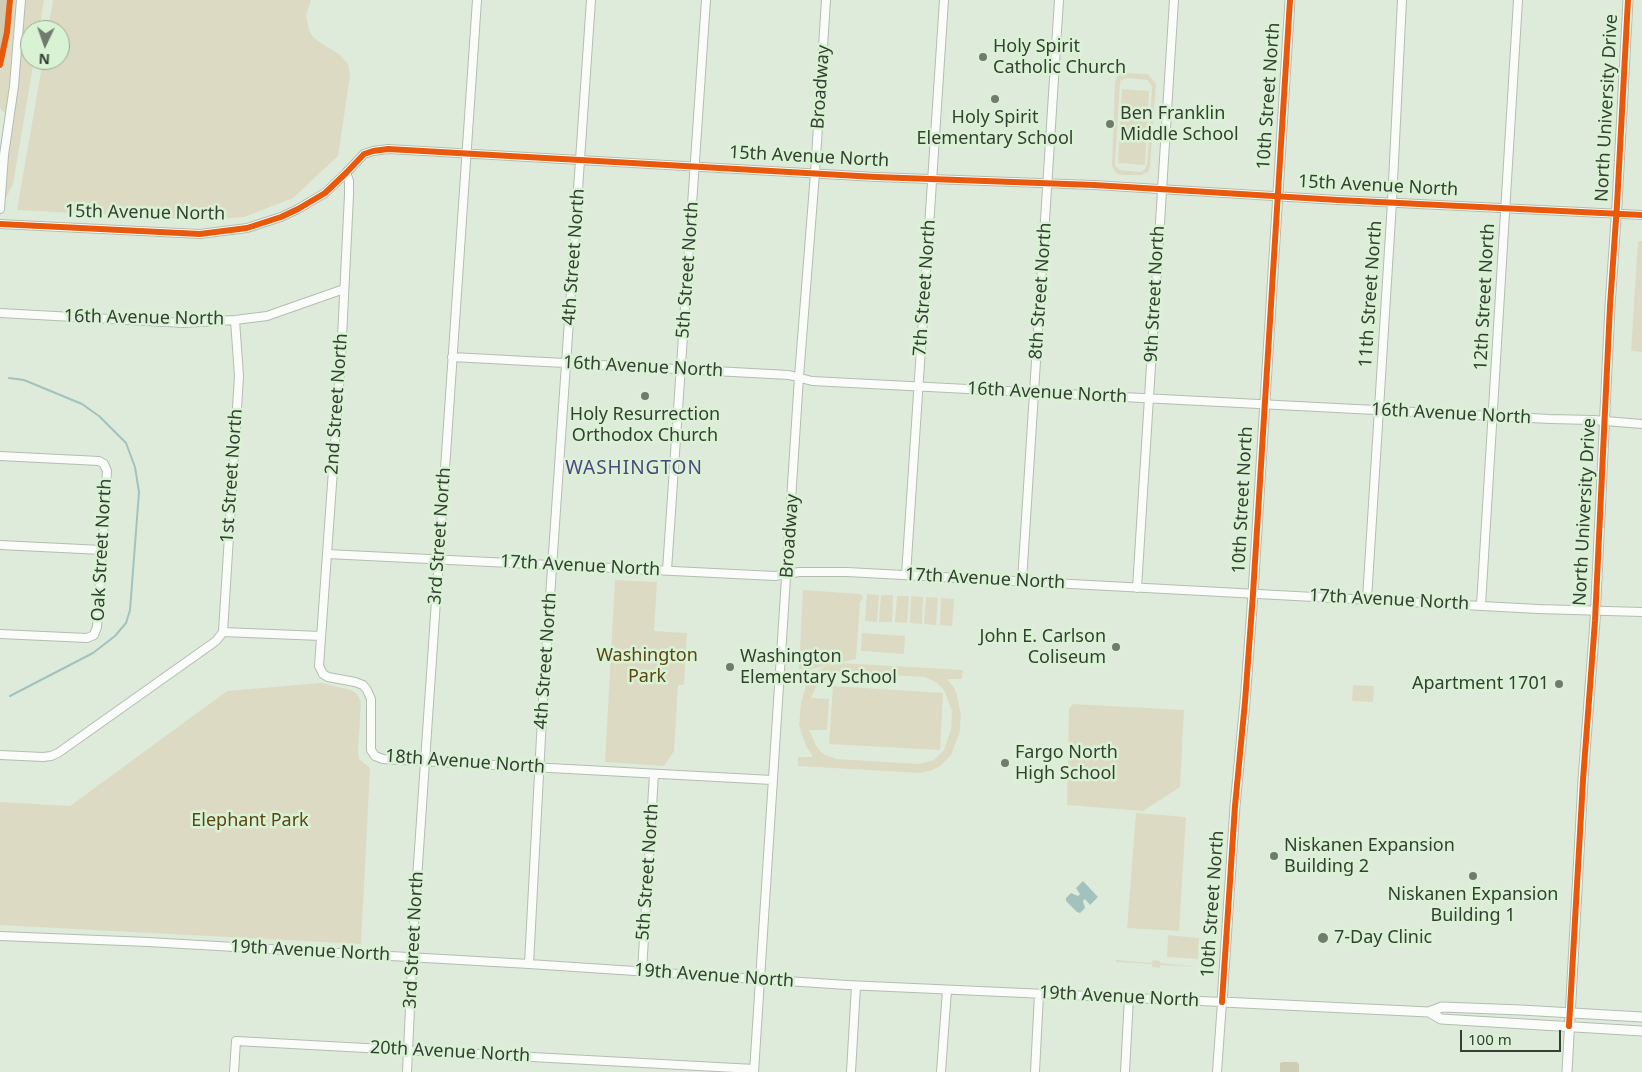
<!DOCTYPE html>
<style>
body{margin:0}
#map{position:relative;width:1642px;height:1072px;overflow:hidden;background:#deebdb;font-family:"Noto Sans",sans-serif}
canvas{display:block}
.north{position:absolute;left:20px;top:20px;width:50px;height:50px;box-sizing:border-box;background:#d9f2d4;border:1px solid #97aa94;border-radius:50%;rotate:183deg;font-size:14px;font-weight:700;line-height:20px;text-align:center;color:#353f34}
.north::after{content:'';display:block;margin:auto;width:18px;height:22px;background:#707b6e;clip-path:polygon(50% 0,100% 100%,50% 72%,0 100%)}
.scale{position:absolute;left:1460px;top:1030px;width:101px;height:22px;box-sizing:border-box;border:2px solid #353f34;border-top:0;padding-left:6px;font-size:15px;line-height:18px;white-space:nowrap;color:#353f34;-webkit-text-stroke:4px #d9f2d4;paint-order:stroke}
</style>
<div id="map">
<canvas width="1642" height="1072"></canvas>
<div class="north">N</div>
<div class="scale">100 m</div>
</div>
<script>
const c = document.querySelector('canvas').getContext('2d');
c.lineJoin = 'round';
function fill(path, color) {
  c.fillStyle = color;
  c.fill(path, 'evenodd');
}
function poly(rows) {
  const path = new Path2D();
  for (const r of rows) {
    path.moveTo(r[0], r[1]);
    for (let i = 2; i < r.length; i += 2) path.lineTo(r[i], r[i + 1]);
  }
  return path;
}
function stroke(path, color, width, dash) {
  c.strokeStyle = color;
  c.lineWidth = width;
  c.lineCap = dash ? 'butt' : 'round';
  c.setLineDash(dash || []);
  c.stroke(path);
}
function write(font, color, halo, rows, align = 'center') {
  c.font = font + ' "Noto Sans",sans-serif';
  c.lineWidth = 5;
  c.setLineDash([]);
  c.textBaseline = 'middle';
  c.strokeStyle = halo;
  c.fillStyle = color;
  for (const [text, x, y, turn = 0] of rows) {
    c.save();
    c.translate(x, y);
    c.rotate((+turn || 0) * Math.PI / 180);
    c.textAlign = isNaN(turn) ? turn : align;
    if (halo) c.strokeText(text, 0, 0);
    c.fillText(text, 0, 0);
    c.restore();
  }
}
fill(poly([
 [13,0,17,0,16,9,9,86,5,114,0,108,0,72,8,39],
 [25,0,44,0,39,30,30,30,30,60,34,60,13,184,6,198,4,197,7,164,20,60],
 [53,0,311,0,306,15,309,30,313,37,321,43,339,54,348,64,350,76,338,156,293,198,244,217,207,220,17,210,43,60,60,60,60,30,48,30],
 [1122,73,1148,74,1156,84,1150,168,1148,172,1141,175,1122,175,1116,173,1112,166,1115,82,1118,74],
 [1128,78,1148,80,1152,87,1147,165,1144,170,1141,172,1120,170,1115,166,1115,163,1120,83,1121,80],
 [1122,89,1149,91,1145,165,1118,163],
 [1638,241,1642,241,1642,352,1631,351],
 [615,580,657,582,654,631,687,633,684,685,678,685,674,751,664,766,605,762],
 [803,590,860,594,863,596,862,600,860,602,856,659,807,670,799,669],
 [867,594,879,595,877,622,865,621],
 [881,595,893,595,892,622,879,622],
 [897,596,909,596,907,623,895,622],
 [911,596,923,597,922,624,910,623],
 [926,597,938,598,936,625,924,624],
 [941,598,954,599,952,626,940,625],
 [862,633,905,636,904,654,861,651],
 [841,663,963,670,962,679,947,679,955,689,961,714,960,731,951,755,940,766,932,770,920,773,798,766,798,757,813,757,806,746,799,725,801,703,806,686,812,677,819,670,826,666],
 [838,672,924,677,936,682,944,690,952,711,951,730,944,750,934,760,918,764,837,759,823,754,817,747,809,730,827,730,829,699,811,698,816,687,824,678],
 [321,683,351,690,357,694,361,702,358,752,359,759,370,768,361,944,0,925,0,802,70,806,227,691],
 [1353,685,1374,686,1373,702,1352,701],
 [833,686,943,693,940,750,829,744],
 [1073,704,1184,710,1180,787,1143,811,1067,805,1069,708],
 [1136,813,1186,817,1179,931,1127,928],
 [1168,935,1199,938,1198,959,1167,957],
 [1116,960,1152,963,1153,960,1160,961,1160,963,1197,967,1160,965,1160,968,1152,967,1152,964,1116,962]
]), '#dddac4');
fill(poly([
 [0,0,9,0,5,37,0,58],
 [1283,1062,1297,1062,1299,1064,1299,1072,1280,1072,1280,1063]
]), '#cfccb6');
fill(poly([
 [1083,881,1098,897,1090,905,1085,899,1083,901,1085,908,1080,913,1077,912,1066,901,1066,898,1071,893,1078,896,1080,894,1076,888]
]), '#a3c2be');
stroke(poly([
 [9,378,24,380,82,404,99,416,126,443,135,467,139,492,130,610,126,623,115,636,93,653,10,696]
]), '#a3c2be', 2);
const minor = poly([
 [346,173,349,181,349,195,341,358,319,666,323,674,328,677,355,682,363,685,367,690,371,699,371,750,375,756,383,759,772,780],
 [0,209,4,155,14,86,21,0],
 [0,224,200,234,247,228,281,217,298,209,325,193,346,173,364,154,373,151,388,149,876,177,1094,185,1338,200,1642,215],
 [0,313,183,323,235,320,267,316,344,289],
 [452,357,789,375,812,381,1550,419,1593,420,1642,424],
 [0,456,99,461,104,464,107,471,97,627,94,635,87,638,0,634],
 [0,545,102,550],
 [327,554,775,576,799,572,847,572,1538,609,1642,612],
 [667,570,706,0],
 [906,575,944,0],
 [1022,581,1059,0],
 [1137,588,1174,0],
 [1367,599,1392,202,1402,0],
 [1481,605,1518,0],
 [223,632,239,376,235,320],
 [223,632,321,636],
 [0,755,43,757,51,756,58,753,216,641,223,632],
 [0,936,148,942,529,964,847,985,1222,1002,1217,1072],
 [529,964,543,699,591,0],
 [642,971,654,774],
 [234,1072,236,1041,754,1069],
 [407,1072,414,923,477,0],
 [754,1072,799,377,815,173,826,0],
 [851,1072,856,986],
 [941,1072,947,990],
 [1035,1072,1039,994],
 [1125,1072,1129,997]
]);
const major = poly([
 [1290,0,1253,594,1245,702,1235,806,1222,1002,1429,1012,1442,1007,1521,1010,1642,1017],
 [1429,1012,1441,1019,1642,1031],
 [1567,1072,1583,780,1595,621,1610,306,1617,205,1628,0]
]);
stroke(minor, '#b3bdb1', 10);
stroke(major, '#b3bdb1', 11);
stroke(minor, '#fafcfa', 8);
stroke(major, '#fafcfa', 9);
stroke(poly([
 [0,65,7,32,10,0],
 [0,224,200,234,247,228,281,217,298,209,325,193,346,173,364,154,373,151,388,149,876,177,1094,185,1338,200,1642,215],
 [1222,1002,1235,806,1245,702,1253,594,1290,0],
 [1569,1026,1583,780,1595,621,1610,306,1617,205,1628,0]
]), '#e8590c', 6);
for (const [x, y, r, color] of [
 [983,57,5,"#707b6e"],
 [995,99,5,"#707b6e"],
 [1110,124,5,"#707b6e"],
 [645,396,5,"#707b6e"],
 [1116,647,5,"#707b6e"],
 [730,667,5,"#707b6e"],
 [1559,684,5,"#707b6e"],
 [1005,763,5,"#707b6e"],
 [1274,856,5,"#707b6e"],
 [1473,876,5,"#707b6e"],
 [1323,938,6,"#707b6e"]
]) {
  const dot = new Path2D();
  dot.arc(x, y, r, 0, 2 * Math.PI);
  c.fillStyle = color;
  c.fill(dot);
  stroke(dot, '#d9f2d4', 2);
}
write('18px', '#353f34', '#d9f2d4', [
 ["Holy Spirit",993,47],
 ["Catholic Church",993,68],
 ["Ben Franklin",1120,114],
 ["Middle School",1120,135],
 ["Holy Spirit",995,118,"center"],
 ["Elementary School",995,139,"center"],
 ["Holy Resurrection",645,415,"center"],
 ["Orthodox Church",645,436,"center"],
 ["John E. Carlson",1106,637,"right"],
 ["Coliseum",1106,658,"right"],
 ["Washington",740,657],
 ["Elementary School",740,678],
 ["Apartment 1701",1549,684,"right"],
 ["Fargo North",1015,753],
 ["High School",1015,774],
 ["Niskanen Expansion",1284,846],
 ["Building 2",1284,867],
 ["Niskanen Expansion",1473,895,"center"],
 ["Building 1",1473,916,"center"],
 ["7-Day Clinic",1334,938]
], 'left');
write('18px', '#353f34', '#d9f2d4', [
 ["Broadway",821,87,-86],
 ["10th Street North",1269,96,-86],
 ["North University Drive",1607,108,-87],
 ["15th Avenue North",809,157,3],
 ["15th Avenue North",1378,186,3],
 ["15th Avenue North",145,213,1],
 ["4th Street North",574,257,-86],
 ["5th Street North",688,270,-86],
 ["7th Street North",925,288,-86],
 ["8th Street North",1041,291,-86],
 ["9th Street North",1155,294,-87],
 ["11th Street North",1371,294,-86],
 ["12th Street North",1485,297,-87],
 ["16th Avenue North",144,318,1],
 ["16th Avenue North",643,367,3],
 ["16th Avenue North",1047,393,3],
 ["2nd Street North",337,404,-86],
 ["16th Avenue North",1451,414,3],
 ["1st Street North",232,476,-86],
 ["10th Street North",1243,500,-87],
 ["North University Drive",1585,512,-87],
 ["3rd Street North",440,536,-86],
 ["Broadway",790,536,-86],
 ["Oak Street North",102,550,-87],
 ["17th Avenue North",580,566,3],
 ["17th Avenue North",985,579,3],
 ["17th Avenue North",1389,600,3],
 ["4th Street North",546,661,-86],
 ["18th Avenue North",465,762,4],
 ["5th Street North",648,872,-86],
 ["10th Street North",1213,904,-86],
 ["3rd Street North",414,940,-87],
 ["19th Avenue North",310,951,3],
 ["19th Avenue North",714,976,4],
 ["19th Avenue North",1119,997,3],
 ["20th Avenue North",450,1052,3]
]);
write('18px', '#5c4413', '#d9f2d4', [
 ["Washington",647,656],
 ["Park",647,677],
 ["Elephant Park",250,821]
]);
c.letterSpacing = '1px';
write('19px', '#4d4683', '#d9f2d4', [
 ["WASHINGTON",634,469]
]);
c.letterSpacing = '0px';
</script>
